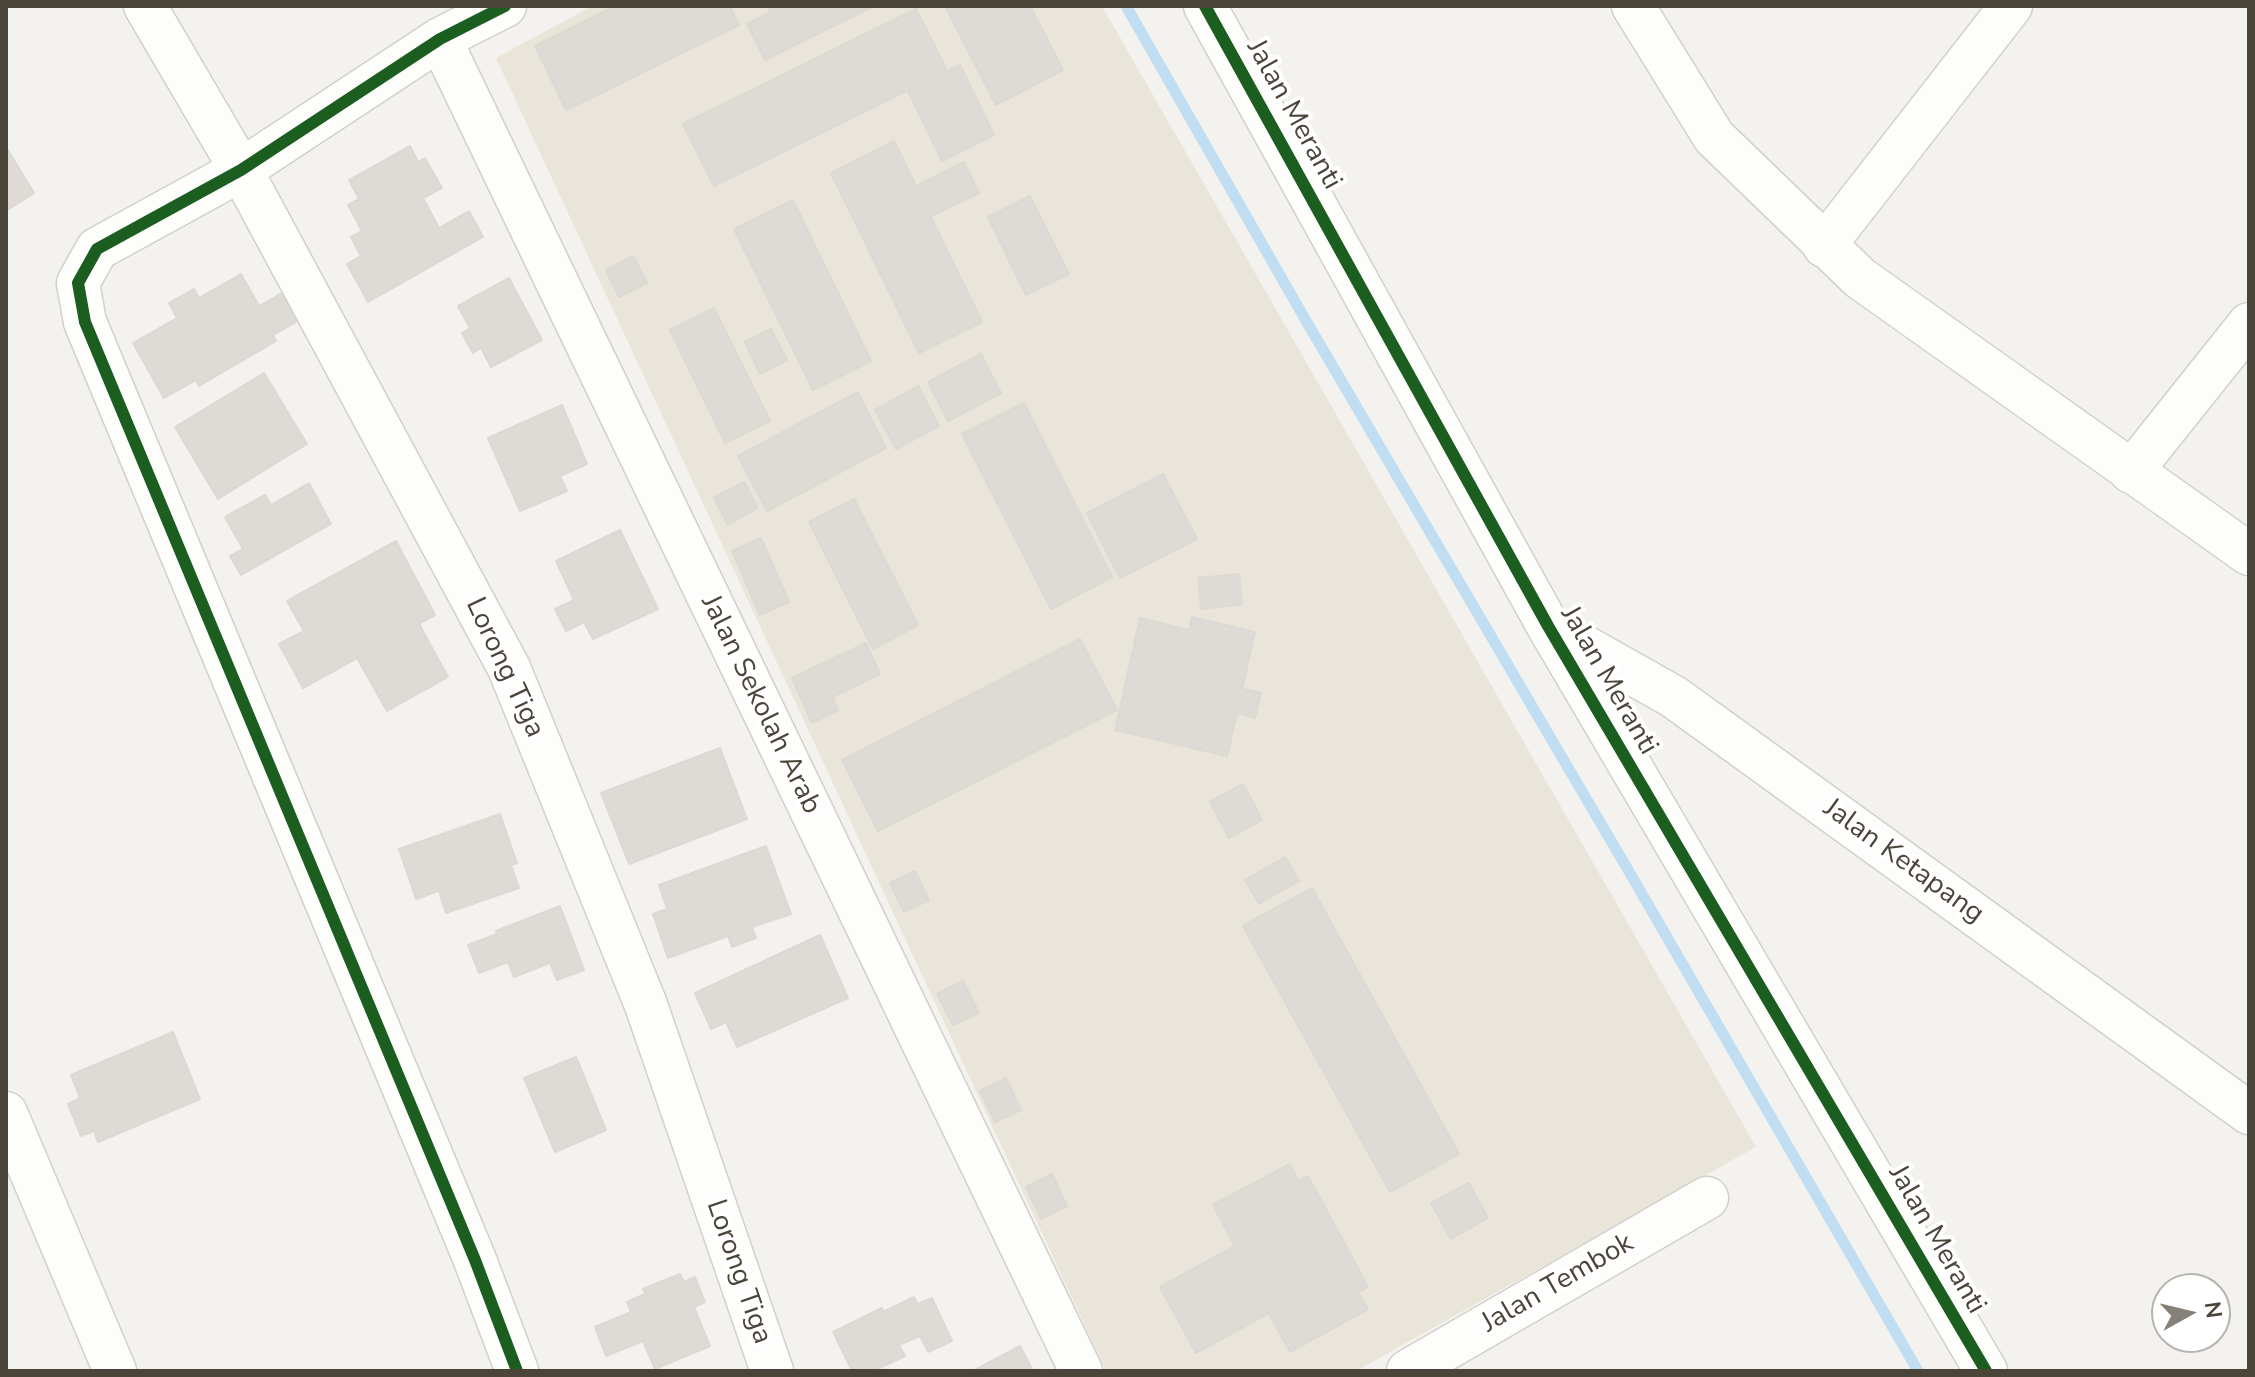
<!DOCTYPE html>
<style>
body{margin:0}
#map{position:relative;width:2255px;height:1377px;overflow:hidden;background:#f4f2ee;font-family:"Nunito Sans",sans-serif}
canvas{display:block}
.frame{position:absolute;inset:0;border:8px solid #4b4439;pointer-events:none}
.north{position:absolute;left:2151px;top:1273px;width:80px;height:80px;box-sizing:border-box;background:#fff;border:2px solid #b7b4b0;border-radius:50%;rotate:82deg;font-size:22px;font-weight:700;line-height:32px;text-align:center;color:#4b4439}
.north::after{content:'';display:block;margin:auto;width:28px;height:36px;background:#868178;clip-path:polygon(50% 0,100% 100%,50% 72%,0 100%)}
</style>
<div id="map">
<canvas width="2255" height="1377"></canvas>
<div class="frame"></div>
<div class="north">N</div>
</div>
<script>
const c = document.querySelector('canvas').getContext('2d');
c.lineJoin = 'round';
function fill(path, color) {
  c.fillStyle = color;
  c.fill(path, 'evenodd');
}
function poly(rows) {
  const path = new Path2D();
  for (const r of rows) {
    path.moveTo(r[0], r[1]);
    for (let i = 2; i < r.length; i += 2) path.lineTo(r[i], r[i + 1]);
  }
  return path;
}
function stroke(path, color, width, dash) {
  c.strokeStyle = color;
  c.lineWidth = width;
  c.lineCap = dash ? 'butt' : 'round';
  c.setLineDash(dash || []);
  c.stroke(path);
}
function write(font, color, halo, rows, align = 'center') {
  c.font = font + ' "Nunito Sans",sans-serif';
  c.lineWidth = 8;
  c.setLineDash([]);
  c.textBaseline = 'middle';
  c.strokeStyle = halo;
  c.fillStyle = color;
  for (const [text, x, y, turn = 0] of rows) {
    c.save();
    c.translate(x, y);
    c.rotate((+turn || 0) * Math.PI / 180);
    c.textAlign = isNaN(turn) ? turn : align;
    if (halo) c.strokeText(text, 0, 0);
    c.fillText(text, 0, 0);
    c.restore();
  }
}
fill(poly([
 [592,6,1102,6,1756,1147,1356,1371,1106,1371,496,58]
]), '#eae5da');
stroke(poly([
 [1126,6,1305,319,1631,875,1918,1371]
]), '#c0ddf1', 11);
const building = poly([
 [615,6,730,6,739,25,566,110,535,46,615,6],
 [768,6,874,6,765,60,747,24,771,12,768,6],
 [945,6,1030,6,1063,70,996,105,945,6],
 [916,9,947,71,714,186,683,124,916,9],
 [960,65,994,135,942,161,908,91,960,65],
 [894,141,982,322,919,353,831,173,894,141],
 [410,146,418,162,425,158,442,188,423,198,439,228,469,211,483,237,368,302,347,264,361,256,351,237,362,231,348,205,359,199,349,180,410,146],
 [6,147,34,193,6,211,6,147],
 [964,162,979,193,931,216,916,186,964,162],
 [1030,196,1069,274,1026,295,988,217,1030,196],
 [793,200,871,361,813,390,734,229,793,200],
 [633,256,647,283,619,297,606,270,633,256],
 [241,274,259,306,282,293,298,321,273,335,276,341,199,386,196,380,164,398,133,343,177,318,169,303,194,289,199,298,241,274],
 [509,278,542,340,491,367,481,348,473,353,462,333,470,328,458,306,509,278],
 [714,308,770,421,725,443,670,330,714,308],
 [771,329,787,360,760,374,745,342,771,329],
 [981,354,1001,393,948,421,928,382,981,354],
 [264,373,307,444,218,499,175,427,264,373],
 [918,386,939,426,896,449,875,410,918,386],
 [858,392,886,448,767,511,738,456,858,392],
 [1024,403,1112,577,1051,609,962,434,1024,403],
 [562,405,587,464,560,476,567,491,520,511,488,438,562,405],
 [1163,474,1197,539,1120,578,1087,513,1163,474],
 [744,482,758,508,728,525,714,498,744,482],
 [309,483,331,524,241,575,230,556,243,549,225,517,265,495,271,505,309,483],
 [854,499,918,625,873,649,809,522,854,499],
 [620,530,658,609,593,639,584,622,566,631,555,609,574,600,556,561,620,530],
 [761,538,789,602,760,615,732,551,761,538],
 [396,541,435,615,303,688,279,644,304,631,287,601,396,541],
 [1239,574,1242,604,1201,609,1198,578,1239,574],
 [1192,617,1255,632,1242,689,1261,693,1255,718,1237,713,1227,756,1115,730,1140,618,1189,630,1192,617],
 [419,624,448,677,387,711,357,658,419,624],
 [1080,639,1117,710,878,831,842,760,1080,639],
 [866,643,880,674,832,697,838,710,812,723,792,678,866,643],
 [720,748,747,819,629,864,601,793,720,748],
 [1243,784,1262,820,1229,838,1210,802,1243,784],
 [500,814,517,863,416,899,399,849,500,814],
 [766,846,791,914,752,927,756,938,732,947,728,936,668,958,653,914,667,909,659,885,766,846],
 [1285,857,1299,881,1259,904,1245,880,1285,857],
 [511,865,519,888,446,913,439,891,511,865],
 [915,871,929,900,904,912,890,883,915,871],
 [1312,888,1459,1154,1390,1192,1243,926,1312,888],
 [560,906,584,970,557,980,550,963,514,977,508,962,479,973,468,945,497,934,496,931,560,906],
 [820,935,848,998,737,1047,726,1022,711,1029,695,993,820,935],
 [963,981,979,1013,953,1025,937,994,963,981],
 [173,1032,200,1099,98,1142,94,1131,81,1136,68,1104,80,1098,71,1075,173,1032],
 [576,1057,606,1130,555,1152,524,1078,576,1057],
 [1006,1078,1021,1110,995,1122,980,1091,1006,1078],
 [1290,1164,1298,1181,1308,1176,1368,1287,1358,1292,1368,1309,1290,1352,1269,1313,1196,1353,1160,1287,1235,1246,1213,1205,1290,1164],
 [1052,1174,1067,1206,1041,1219,1026,1187,1052,1174],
 [1469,1183,1488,1218,1451,1239,1431,1203,1469,1183],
 [680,1274,684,1282,695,1277,705,1302,694,1307,710,1346,655,1369,643,1341,606,1356,595,1327,631,1312,627,1302,645,1294,643,1289,680,1274],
 [914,1297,918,1304,932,1298,952,1341,928,1352,920,1336,899,1345,905,1356,873,1371,852,1371,833,1332,882,1308,883,1312,914,1297],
 [1020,1346,1033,1371,973,1371,1020,1346]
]);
fill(building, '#dedbd6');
stroke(building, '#dcd9d4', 2);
const minor = poly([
 [145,6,241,170,509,668,646,1005,772,1371],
 [505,6,440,39,241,170,97,249,78,283,85,322,475,1260,517,1371],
 [1205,6,1548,626,1986,1371],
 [1633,6,1714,137,1860,278,2249,554],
 [440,39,1081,1371],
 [1824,246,2011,6],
 [2131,472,2249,324],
 [1548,626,1674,697,2249,1113],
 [6,1113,115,1371],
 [1408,1371,1707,1198]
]);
stroke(minor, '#d2d0cb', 45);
stroke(minor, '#fdfdfc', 42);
stroke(poly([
 [505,6,440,39,241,170,97,249,78,283,85,322,475,1260,517,1371],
 [1205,6,1548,626,1986,1371]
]), '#1b5e20', 12);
write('28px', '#4b4439', '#fff', [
 ["Jalan Meranti",1293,115,61],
 ["Lorong Tiga",504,668,65],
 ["Jalan Meranti",1608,681,60],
 ["Jalan Sekolah Arab",760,705,64],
 ["Jalan Ketapang",1903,862,36],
 ["Jalan Meranti",1936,1240,60],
 ["Lorong Tiga",738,1272,71],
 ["Jalan Tembok",1558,1284,-30]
]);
</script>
